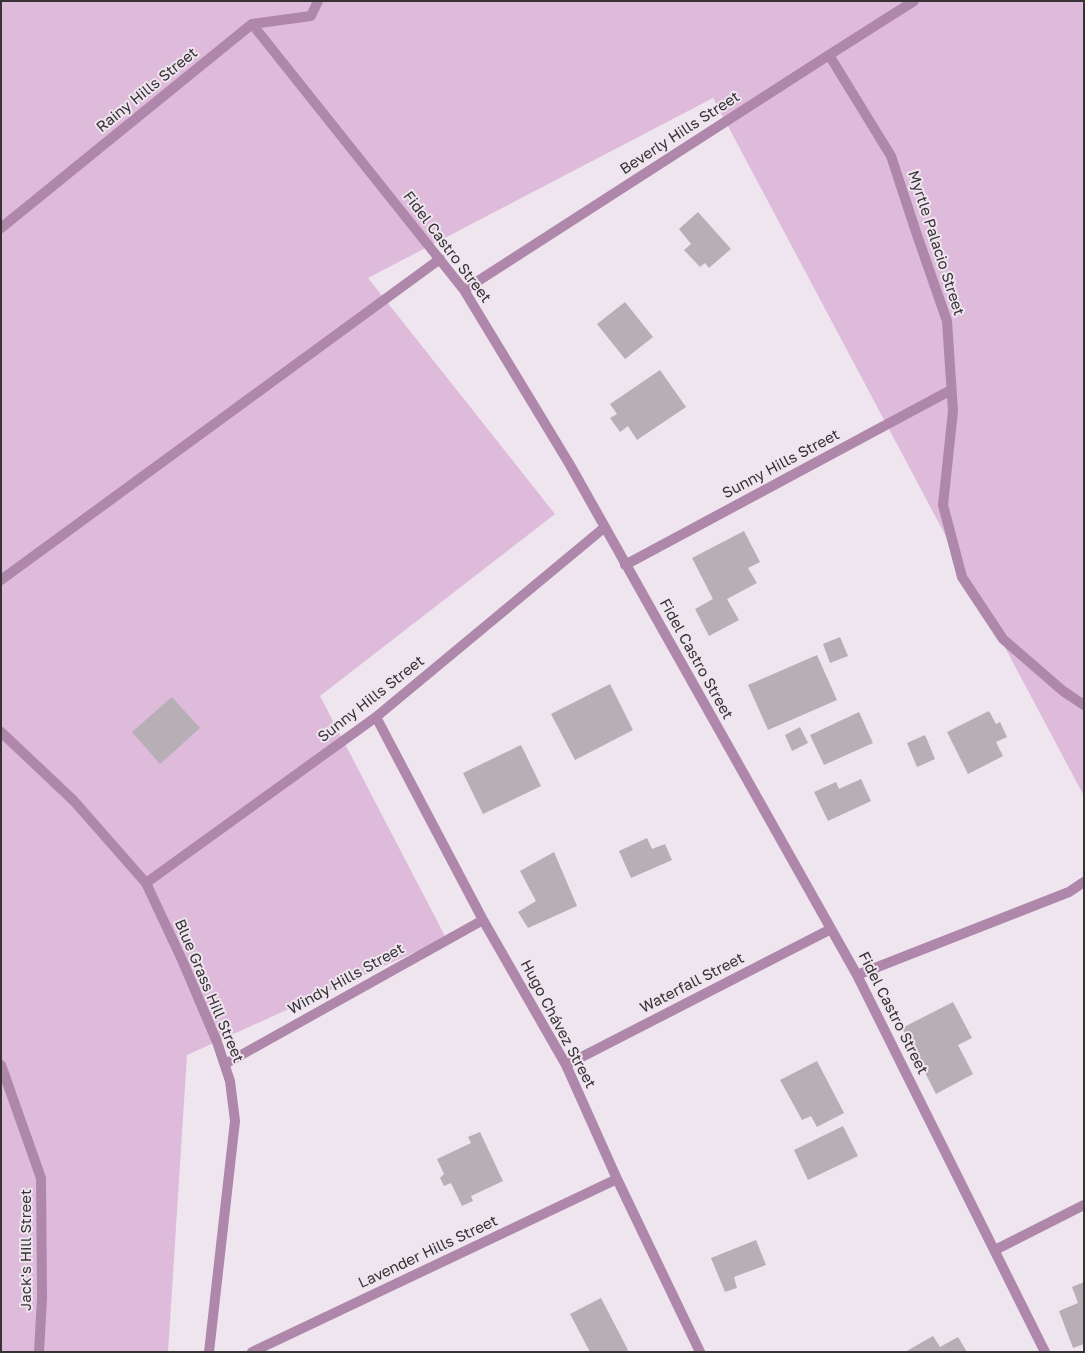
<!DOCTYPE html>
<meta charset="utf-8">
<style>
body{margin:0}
#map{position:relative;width:1085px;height:1353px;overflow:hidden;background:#efe5ee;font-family:"Golos Text",sans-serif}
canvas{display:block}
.frame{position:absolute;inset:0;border:2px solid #363236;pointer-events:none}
</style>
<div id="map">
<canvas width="1085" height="1353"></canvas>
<div class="frame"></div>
</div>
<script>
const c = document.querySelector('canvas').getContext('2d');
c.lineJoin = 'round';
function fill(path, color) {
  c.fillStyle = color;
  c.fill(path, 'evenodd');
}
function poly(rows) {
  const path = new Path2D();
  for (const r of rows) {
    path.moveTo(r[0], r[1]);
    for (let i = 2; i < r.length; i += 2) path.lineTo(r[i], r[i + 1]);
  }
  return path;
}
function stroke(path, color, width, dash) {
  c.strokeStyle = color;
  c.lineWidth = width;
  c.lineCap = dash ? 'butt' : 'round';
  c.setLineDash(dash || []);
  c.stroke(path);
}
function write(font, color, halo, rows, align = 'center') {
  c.font = font + ' "Golos Text",sans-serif';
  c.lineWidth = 4;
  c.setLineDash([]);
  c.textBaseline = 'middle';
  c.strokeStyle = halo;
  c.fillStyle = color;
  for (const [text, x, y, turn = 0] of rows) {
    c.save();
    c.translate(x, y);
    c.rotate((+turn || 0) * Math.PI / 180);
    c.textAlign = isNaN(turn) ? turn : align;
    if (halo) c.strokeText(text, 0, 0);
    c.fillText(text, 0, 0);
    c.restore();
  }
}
fill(poly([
 [1,1,1084,1,1084,796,713,98,368,278,555,514,320,696,446,938,187,1055,168,1352,1,1352]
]), '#debbda');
fill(poly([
 [698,212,731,249,709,268,705,263,700,267,684,250,691,244,679,229],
 [625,302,653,337,625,359,597,324],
 [660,370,686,407,637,440,628,426,620,432,610,418,617,414,610,404],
 [744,531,760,562,748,568,757,583,727,599,739,620,709,636,695,609,713,599,692,558],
 [840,637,848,656,830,663,823,644],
 [817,655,837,700,768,730,748,685],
 [610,684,633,730,575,760,551,714],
 [172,697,200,728,160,764,132,732],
 [989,711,996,724,1000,722,1007,737,996,742,1003,756,968,774,947,732],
 [859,712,873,743,824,765,810,735],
 [800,727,808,743,792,751,785,735],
 [925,735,935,759,917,767,907,743],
 [521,745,541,786,483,814,463,773],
 [861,779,871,801,828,821,814,792,836,782,839,789],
 [647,838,652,849,665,844,672,860,631,878,619,851],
 [554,852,577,906,528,928,518,912,536,901,520,871],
 [953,1002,972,1038,958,1045,973,1074,936,1094,902,1028],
 [817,1061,844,1113,817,1127,811,1116,802,1120,780,1080],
 [843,1126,858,1156,808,1180,794,1150],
 [480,1132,503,1181,471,1196,473,1201,462,1206,451,1183,444,1186,440,1178,444,1174,437,1159,471,1143,468,1137],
 [756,1240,766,1265,734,1277,737,1288,725,1292,711,1258],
 [1084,1282,1084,1344,1073,1348,1059,1311,1078,1303,1072,1287],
 [601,1298,628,1350,626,1352,590,1352,570,1314],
 [933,1336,940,1347,958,1337,967,1352,905,1352]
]), '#b8aeb6');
stroke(poly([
 [252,24,464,290,570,465,857,975,1045,1352],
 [829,55,891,156,917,235,947,321,953,411,943,505,962,577,1003,639,1063,691,1084,705],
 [1,228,252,24,311,16,318,1],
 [464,290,829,55,914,1],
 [625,565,951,390],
 [1,580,440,259],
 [376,717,483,920,566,1065,617,1179,700,1352],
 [1,732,74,801,146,883,183,962,217,1042,230,1081,235,1121,209,1352],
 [146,883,376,717,605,527],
 [857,975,1069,892,1084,882],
 [225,1064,483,920],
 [1,1065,41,1178,42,1298,39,1352],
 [566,1065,831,929],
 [995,1250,1084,1205],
 [252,1352,617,1179]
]), '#ae87aa', 10);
write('15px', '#363236', '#efe5ee', [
 ["Rainy Hills Street",147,90,-39],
 ["Beverly Hills Street",680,133,-33],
 ["Myrtle Palacio Street",936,243,72],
 ["Fidel Castro Street",447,247,53],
 ["Sunny Hills Street",781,464,-28],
 ["Fidel Castro Street",696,659,61],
 ["Sunny Hills Street",371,699,-38],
 ["Windy Hills Street",346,979,-29],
 ["Waterfall Street",692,983,-27],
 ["Blue Grass Hill Street",209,991,67],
 ["Fidel Castro Street",893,1013,63],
 ["Hugo Chávez Street",558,1024,62],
 ["Jack's Hill Street",26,1250,-90],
 ["Lavender Hills Street",428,1252,-25]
]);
</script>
